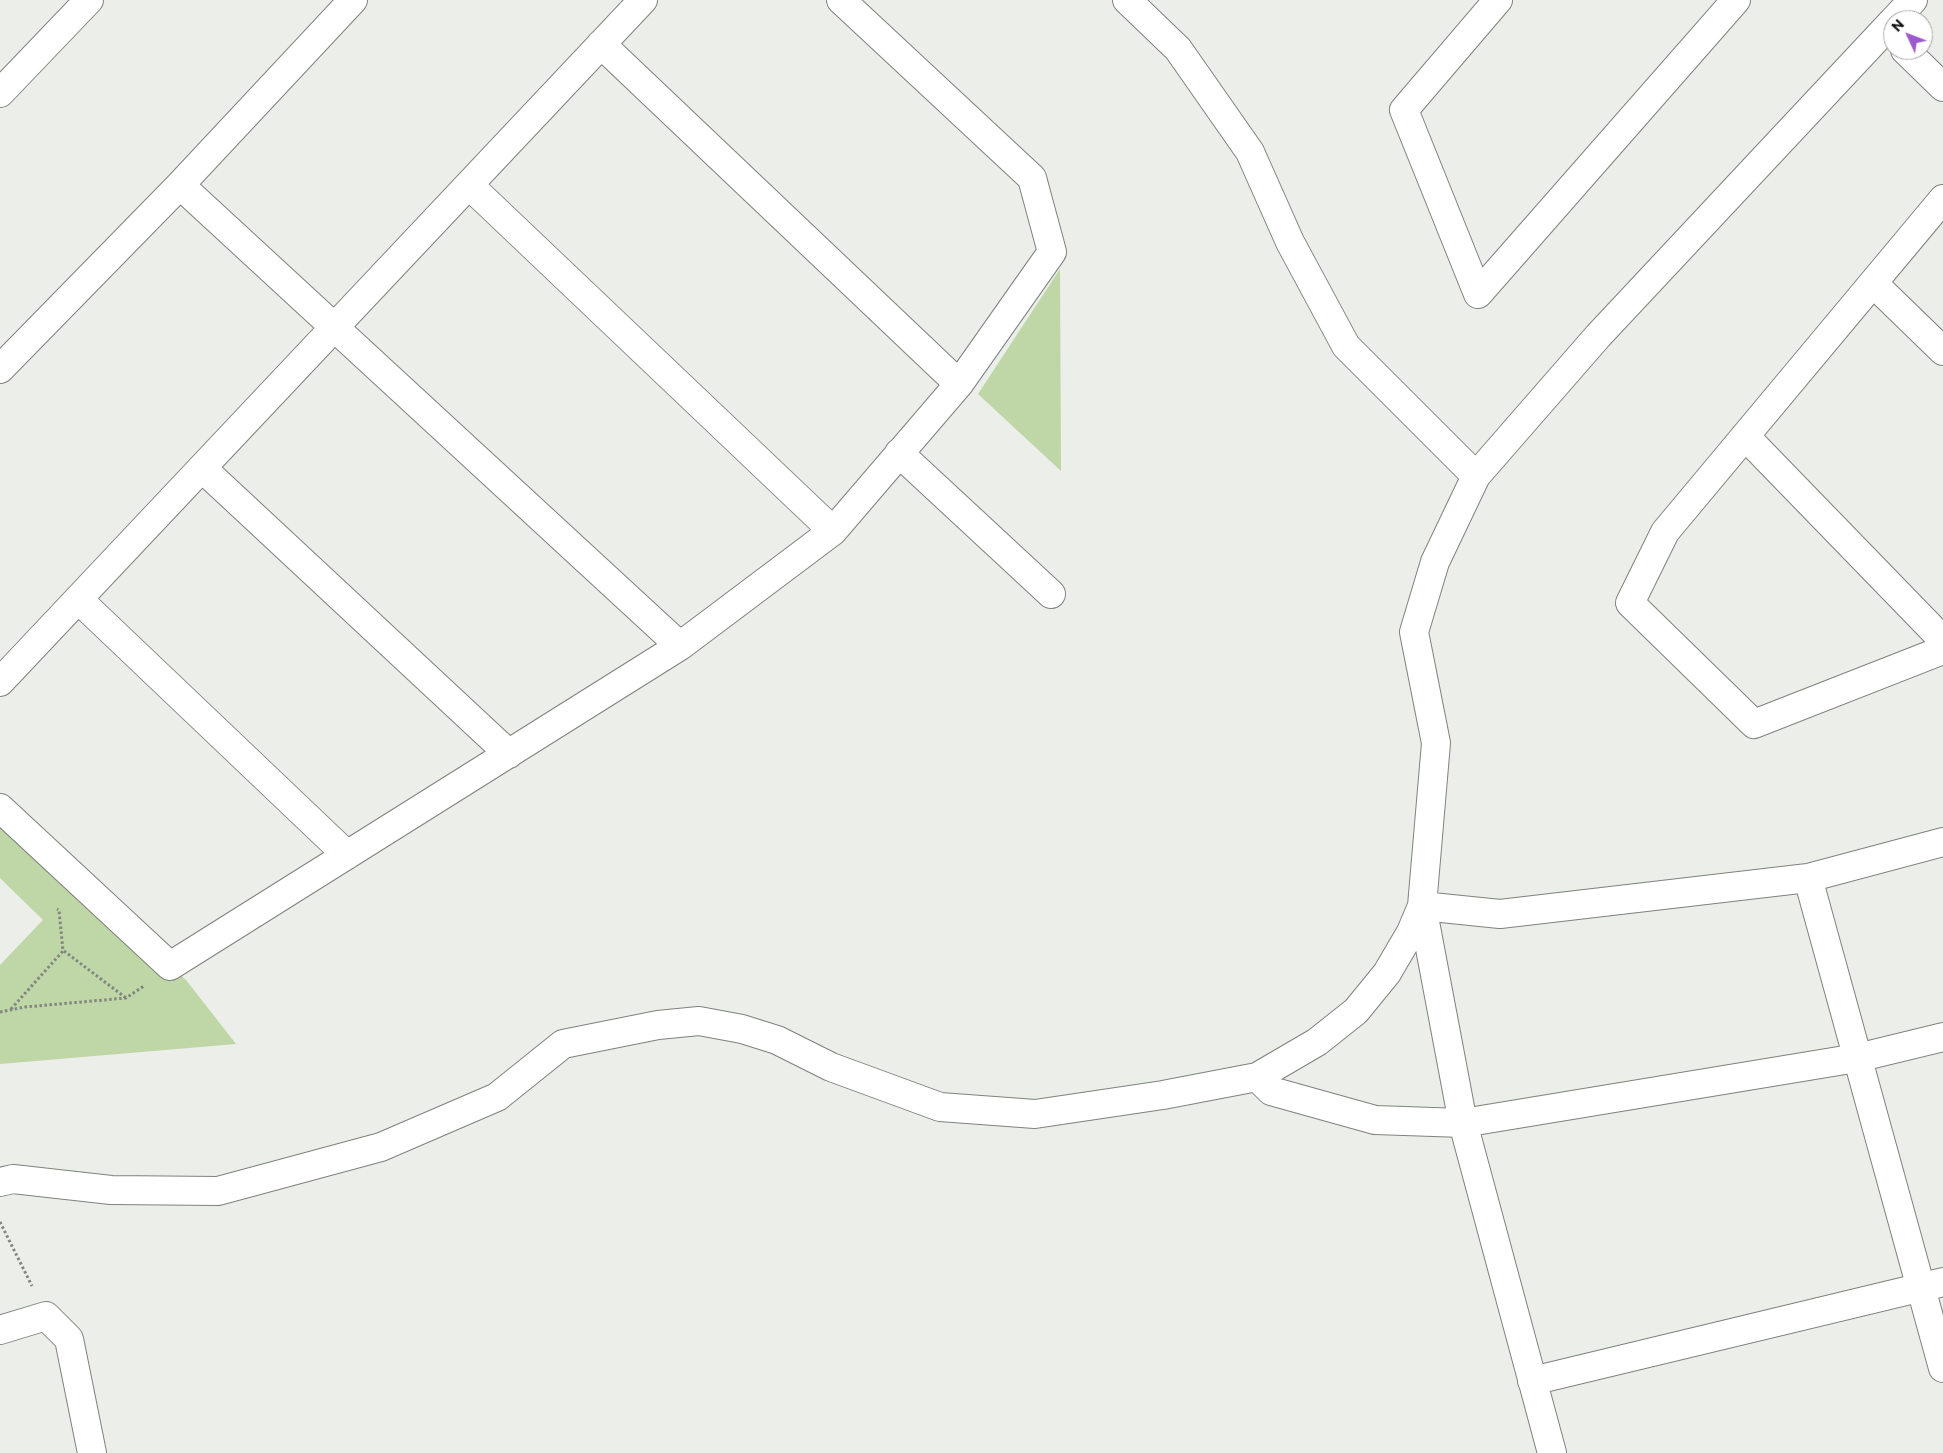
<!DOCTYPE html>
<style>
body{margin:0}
#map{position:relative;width:1943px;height:1453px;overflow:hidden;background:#ebeee9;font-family:Commissioner,sans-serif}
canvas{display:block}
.north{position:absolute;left:1883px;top:10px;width:50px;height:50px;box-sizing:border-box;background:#fff;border:1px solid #a1a1a0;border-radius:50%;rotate:313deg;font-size:14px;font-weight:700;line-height:20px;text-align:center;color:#131412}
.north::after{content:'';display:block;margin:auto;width:18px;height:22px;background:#9d59ce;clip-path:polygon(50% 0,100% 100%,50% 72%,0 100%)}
</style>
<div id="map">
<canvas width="1943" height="1453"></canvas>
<div class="north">N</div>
</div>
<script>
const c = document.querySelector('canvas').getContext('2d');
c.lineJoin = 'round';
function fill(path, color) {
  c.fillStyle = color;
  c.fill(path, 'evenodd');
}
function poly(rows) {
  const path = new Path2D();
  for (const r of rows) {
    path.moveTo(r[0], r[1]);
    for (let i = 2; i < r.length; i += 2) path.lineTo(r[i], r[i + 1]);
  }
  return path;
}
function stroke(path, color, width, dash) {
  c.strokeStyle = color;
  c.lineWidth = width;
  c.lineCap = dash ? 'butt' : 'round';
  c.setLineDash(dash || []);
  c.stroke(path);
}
fill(poly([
 [1060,269,1061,471,978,394],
 [0,808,186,980,236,1044,0,1064,0,965,43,920,0,878]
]), '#bfd6a6');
const minor = poly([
 [1127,0,1178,49,1250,152,1290,242,1346,346,1476,476],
 [1498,0,1404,110,1478,294,1736,0],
 [1894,20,1913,0],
 [601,44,959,384],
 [1905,50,1943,87],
 [0,93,89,0],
 [469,185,833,531],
 [1943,199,1665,532,1630,603,1754,724,1943,650],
 [1873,283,1943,351],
 [0,369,180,185,353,0],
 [1745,436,1943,640],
 [899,453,1051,594],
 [202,468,509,754],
 [78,599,347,855],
 [680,646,833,531,959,384,1052,252,1032,178,841,0],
 [0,682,643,0],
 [0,808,170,966,680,646,180,185],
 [1808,878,1943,1368],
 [1257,1077,1271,1091,1375,1120,1463,1123,1422,906,1500,914,1808,878,1943,842],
 [0,1182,13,1179,111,1190,218,1191,381,1147,497,1097,563,1044,658,1025,699,1021,742,1029,777,1040,831,1067,940,1107,1035,1114,1163,1095,1257,1077,1317,1042,1356,1011,1387,973,1411,932,1422,906,1436,743,1414,632,1435,562,1476,476,1598,336,1893,21],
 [0,1330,46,1316,69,1339,92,1453],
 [1532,1381,1943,1282],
 [1552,1453,1463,1123,1857,1058,1943,1037]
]);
stroke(minor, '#7f827d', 30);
stroke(poly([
 [64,951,126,998],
 [11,1009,63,951,59,910,57,909],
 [0,1012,25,1007,126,998,144,986],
 [0,1222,32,1286]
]), '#838581', 3, [2.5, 2.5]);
stroke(minor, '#fff', 28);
</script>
